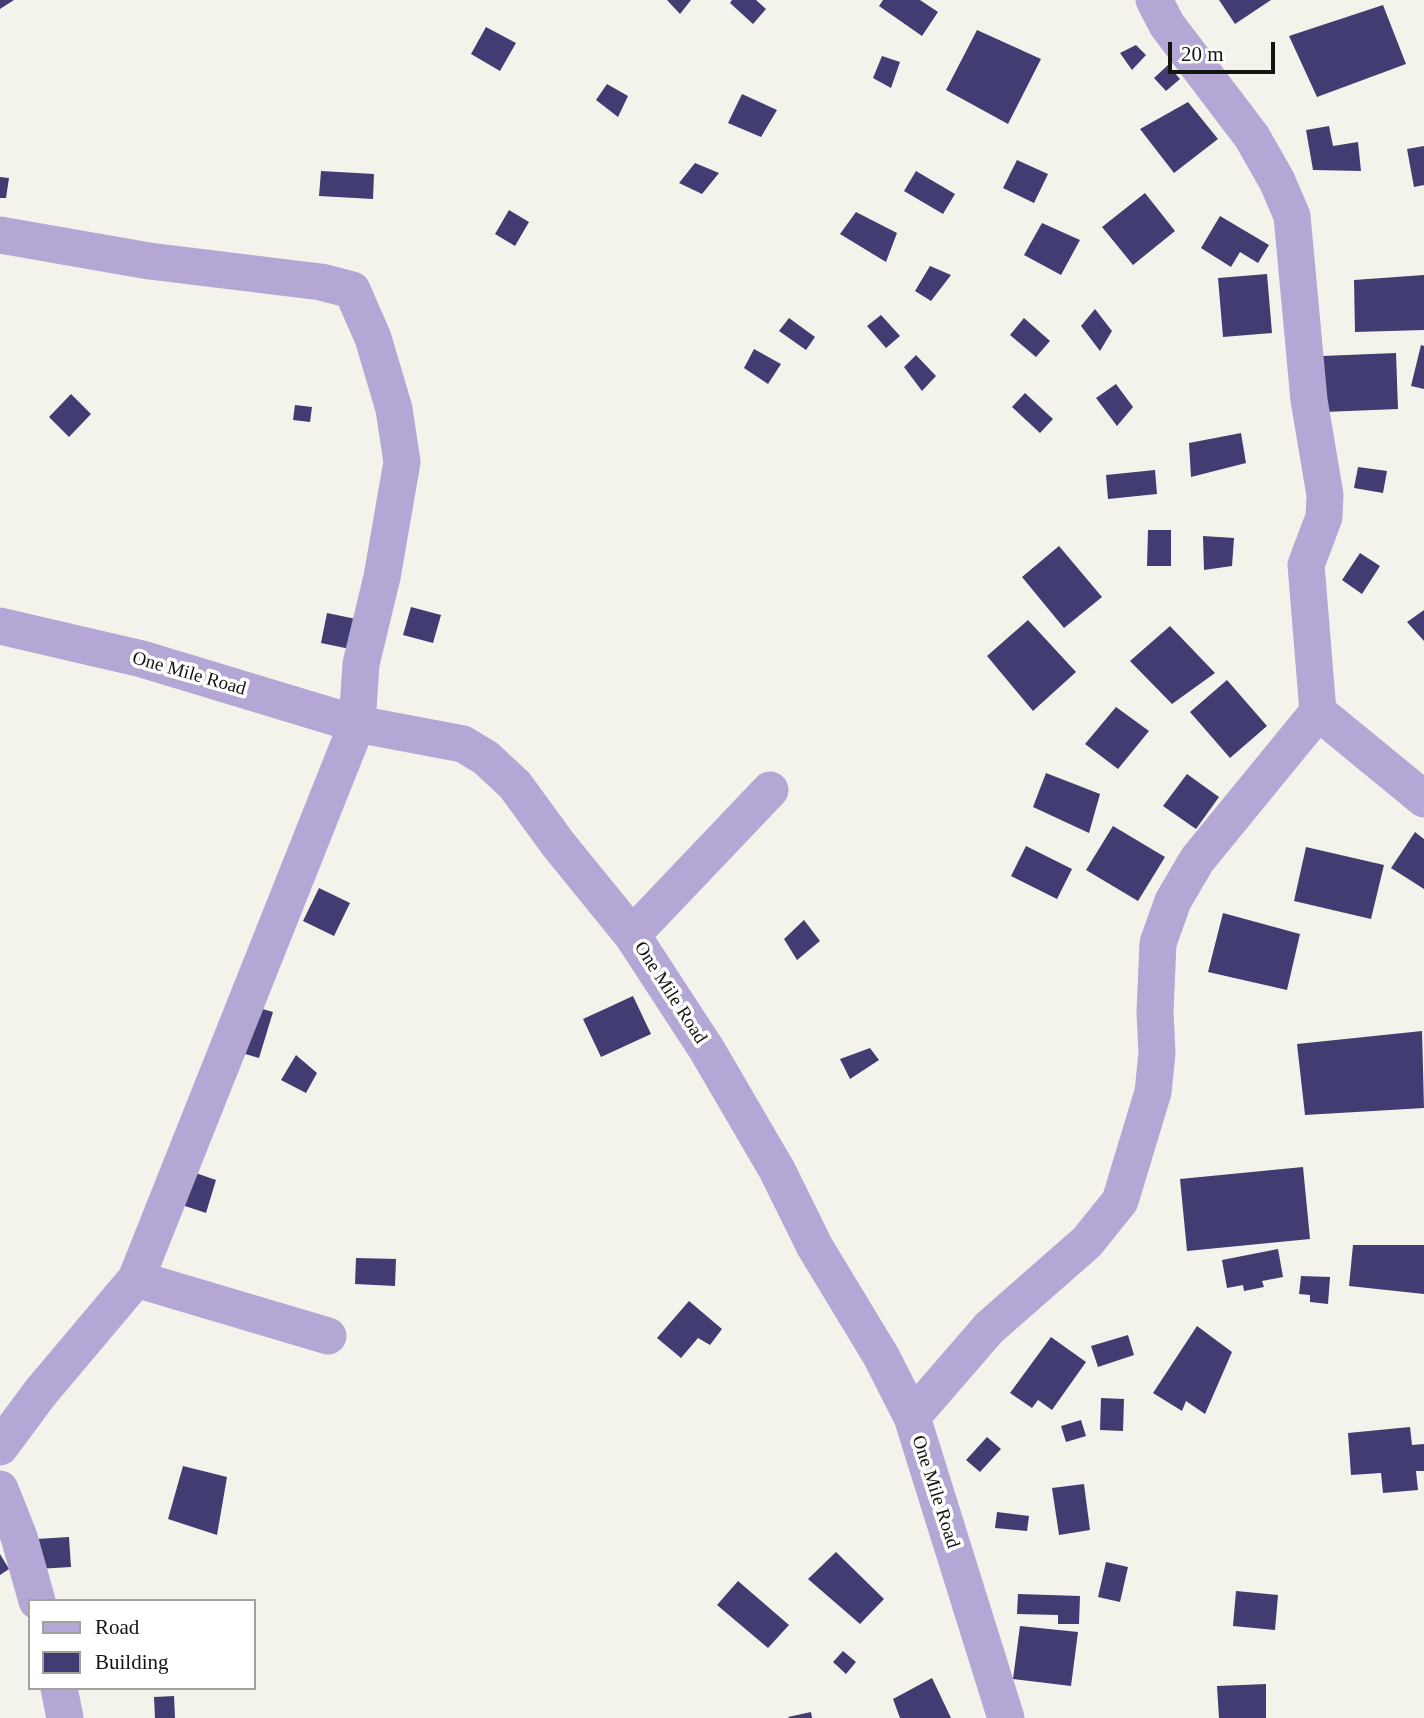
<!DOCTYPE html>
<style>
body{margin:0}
#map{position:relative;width:1424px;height:1718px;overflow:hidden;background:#f4f3eb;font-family:Georgia,serif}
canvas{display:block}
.legend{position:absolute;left:28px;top:1599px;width:228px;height:91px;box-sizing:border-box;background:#fff;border:2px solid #a1a19f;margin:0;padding:9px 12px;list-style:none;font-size:21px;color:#131310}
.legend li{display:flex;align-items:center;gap:14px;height:35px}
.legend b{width:35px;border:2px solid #a1a19f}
.scale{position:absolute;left:1168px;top:42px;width:107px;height:32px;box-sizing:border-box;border:4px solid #131310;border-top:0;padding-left:9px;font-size:21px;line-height:24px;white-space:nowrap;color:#131310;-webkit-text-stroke:5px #fff;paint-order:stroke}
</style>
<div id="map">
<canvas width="1424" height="1718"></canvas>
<ul class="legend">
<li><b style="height:9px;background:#b5a7d5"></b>Road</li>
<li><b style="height:19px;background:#413d73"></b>Building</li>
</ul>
<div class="scale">20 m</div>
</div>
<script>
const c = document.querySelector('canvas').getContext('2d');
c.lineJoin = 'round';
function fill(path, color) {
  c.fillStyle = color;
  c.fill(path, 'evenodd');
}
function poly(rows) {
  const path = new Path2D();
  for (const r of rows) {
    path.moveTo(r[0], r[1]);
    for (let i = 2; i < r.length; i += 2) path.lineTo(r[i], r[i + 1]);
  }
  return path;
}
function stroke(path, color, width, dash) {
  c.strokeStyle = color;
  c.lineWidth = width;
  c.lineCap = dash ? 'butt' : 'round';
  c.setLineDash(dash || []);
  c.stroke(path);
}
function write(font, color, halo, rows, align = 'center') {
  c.font = font + ' Georgia,serif';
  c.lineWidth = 7;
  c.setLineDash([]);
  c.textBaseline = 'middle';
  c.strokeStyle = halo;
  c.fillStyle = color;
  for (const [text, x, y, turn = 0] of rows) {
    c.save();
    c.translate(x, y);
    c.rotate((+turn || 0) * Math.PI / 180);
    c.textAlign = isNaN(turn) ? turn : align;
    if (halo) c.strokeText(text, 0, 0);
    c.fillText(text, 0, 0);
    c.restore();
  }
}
fill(poly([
 [0,0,14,0,0,9],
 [667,0,691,0,680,14],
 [732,0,756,0,766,9,753,24,730,3],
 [883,0,920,0,938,12,922,36,879,6],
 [1219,0,1271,0,1235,24],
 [1383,5,1406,64,1317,97,1289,36],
 [486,27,516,43,500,71,471,54],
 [977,30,1041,59,1008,124,946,90],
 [1136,45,1146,55,1132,70,1120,53],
 [882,56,900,62,891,88,873,78],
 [1168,65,1180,79,1166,91,1154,78],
 [607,84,628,96,618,117,596,100],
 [742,94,777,110,761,137,728,123],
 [1188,102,1218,139,1174,173,1140,129],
 [1329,126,1333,146,1358,142,1361,171,1313,170,1306,130],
 [1424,146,1424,185,1414,187,1407,149],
 [1017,160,1048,174,1034,203,1003,188],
 [695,163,719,173,702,194,679,183],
 [321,171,374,174,373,199,319,196],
 [916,171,955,194,943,214,904,191],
 [0,177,9,178,6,198,0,198],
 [1145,193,1175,231,1133,265,1102,227],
 [509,210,529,222,515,246,495,234],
 [856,212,897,233,886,262,840,234],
 [1220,216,1269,245,1258,263,1240,252,1231,267,1201,248],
 [1042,223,1080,240,1061,275,1024,255],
 [930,266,951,275,931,301,915,291],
 [1267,274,1272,333,1223,337,1218,278],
 [1424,275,1424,330,1355,332,1354,280],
 [1095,309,1112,331,1100,351,1081,326],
 [881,315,900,336,886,348,867,326],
 [789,318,815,337,806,350,779,331],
 [1024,318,1050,341,1036,357,1010,335],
 [1421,345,1424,346,1424,389,1411,386],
 [754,349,781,364,768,384,744,368],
 [1396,353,1398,409,1324,412,1322,356],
 [916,355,936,376,922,391,904,367],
 [1116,384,1133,407,1117,426,1096,398],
 [1025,393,1053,419,1040,433,1012,407],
 [71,394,91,414,69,437,49,417],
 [295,405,312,407,310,422,293,420],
 [1241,433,1246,463,1191,477,1189,443],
 [1358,467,1387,471,1383,493,1354,488],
 [1155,470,1157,494,1108,499,1106,475],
 [1148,530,1171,530,1171,566,1147,566],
 [1203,536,1234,538,1232,566,1204,570],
 [1059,546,1102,597,1064,628,1022,577],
 [1360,553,1380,566,1362,594,1342,580],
 [411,607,441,615,433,643,403,635],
 [1424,610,1424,641,1407,622],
 [327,613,356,619,350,649,321,643],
 [1028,620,1076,672,1033,711,987,656],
 [1170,626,1215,673,1172,704,1130,661],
 [1227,680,1267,726,1230,758,1190,712],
 [1116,707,1149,731,1118,769,1085,744],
 [1046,773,1100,794,1089,833,1033,807],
 [1187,774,1219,797,1196,829,1163,806],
 [1113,826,1165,857,1138,901,1086,870],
 [1415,832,1424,839,1424,889,1391,868],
 [1026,846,1072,869,1057,899,1011,876],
 [1306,847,1384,865,1371,919,1294,901],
 [319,888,350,903,334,936,303,921],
 [1223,913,1300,934,1287,990,1208,972],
 [804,920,820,941,797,960,784,939],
 [633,996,651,1034,601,1057,583,1019],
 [249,1005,273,1012,259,1058,235,1051],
 [1422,1031,1424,1108,1305,1115,1297,1044],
 [870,1048,879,1060,850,1079,840,1059],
 [296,1055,317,1073,306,1093,281,1080],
 [1303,1167,1310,1239,1187,1251,1180,1179],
 [190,1171,216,1180,206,1213,179,1204],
 [1353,1245,1424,1245,1424,1294,1349,1286],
 [1278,1249,1283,1277,1262,1281,1264,1287,1244,1291,1243,1285,1227,1288,1222,1260],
 [356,1258,396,1259,395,1286,355,1284],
 [1301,1276,1330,1277,1328,1304,1310,1302,1310,1295,1299,1294],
 [689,1301,722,1329,710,1345,698,1338,681,1358,657,1338],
 [1197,1326,1232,1352,1205,1414,1186,1401,1182,1411,1153,1393],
 [1128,1335,1134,1355,1098,1367,1091,1346],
 [1051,1337,1086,1362,1052,1410,1038,1400,1032,1408,1010,1393],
 [1101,1398,1124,1399,1123,1431,1100,1430],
 [1081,1420,1086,1436,1066,1442,1061,1426],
 [1410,1427,1412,1445,1424,1444,1424,1471,1416,1471,1418,1490,1383,1493,1381,1473,1351,1475,1348,1433],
 [987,1437,1001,1449,980,1472,966,1460],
 [183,1466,227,1477,217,1535,168,1519],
 [1084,1484,1090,1530,1059,1535,1052,1488],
 [997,1512,1029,1516,1027,1531,995,1528],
 [69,1537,71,1567,37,1569,36,1539],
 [836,1552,884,1599,860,1624,808,1579],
 [0,1554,9,1569,0,1575],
 [1106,1562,1128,1567,1120,1602,1098,1597],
 [738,1581,789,1625,768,1648,717,1605],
 [1236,1591,1278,1595,1275,1630,1233,1626],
 [1018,1594,1080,1596,1079,1624,1058,1624,1058,1615,1017,1614],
 [1020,1626,1078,1632,1071,1686,1013,1679],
 [843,1651,856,1662,846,1674,833,1662],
 [932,1678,951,1718,900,1718,893,1699],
 [1266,1684,1266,1718,1219,1718,1217,1686],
 [174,1696,175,1718,155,1718,154,1697],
 [811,1712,812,1718,789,1718,788,1717]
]), '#413d73');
stroke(poly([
 [1154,0,1167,25,1252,137,1277,181,1292,216,1309,400,1325,495,1324,517,1306,565,1318,712,1424,799],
 [0,235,149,261,321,282,352,290,373,338,394,409,402,462,382,577,361,664,357,724,136,1279,40,1393,0,1447],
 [0,626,142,659,357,724,463,744,486,758,515,785,558,844,632,935,707,1050,777,1170,815,1247,881,1356,912,1417,1006,1718],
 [632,935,770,790],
 [136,1279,328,1336],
 [912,1417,989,1328,1087,1242,1120,1201,1153,1092,1157,1053,1155,1012,1158,943,1173,901,1197,860,1318,712],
 [0,1489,19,1537,37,1601],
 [59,1688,65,1718]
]), '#b5a7d5', 37);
write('19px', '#131310', '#fff', [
 ["One Mile Road",189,674,16],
 ["One Mile Road",670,993,57],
 ["One Mile Road",935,1492,72]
]);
</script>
